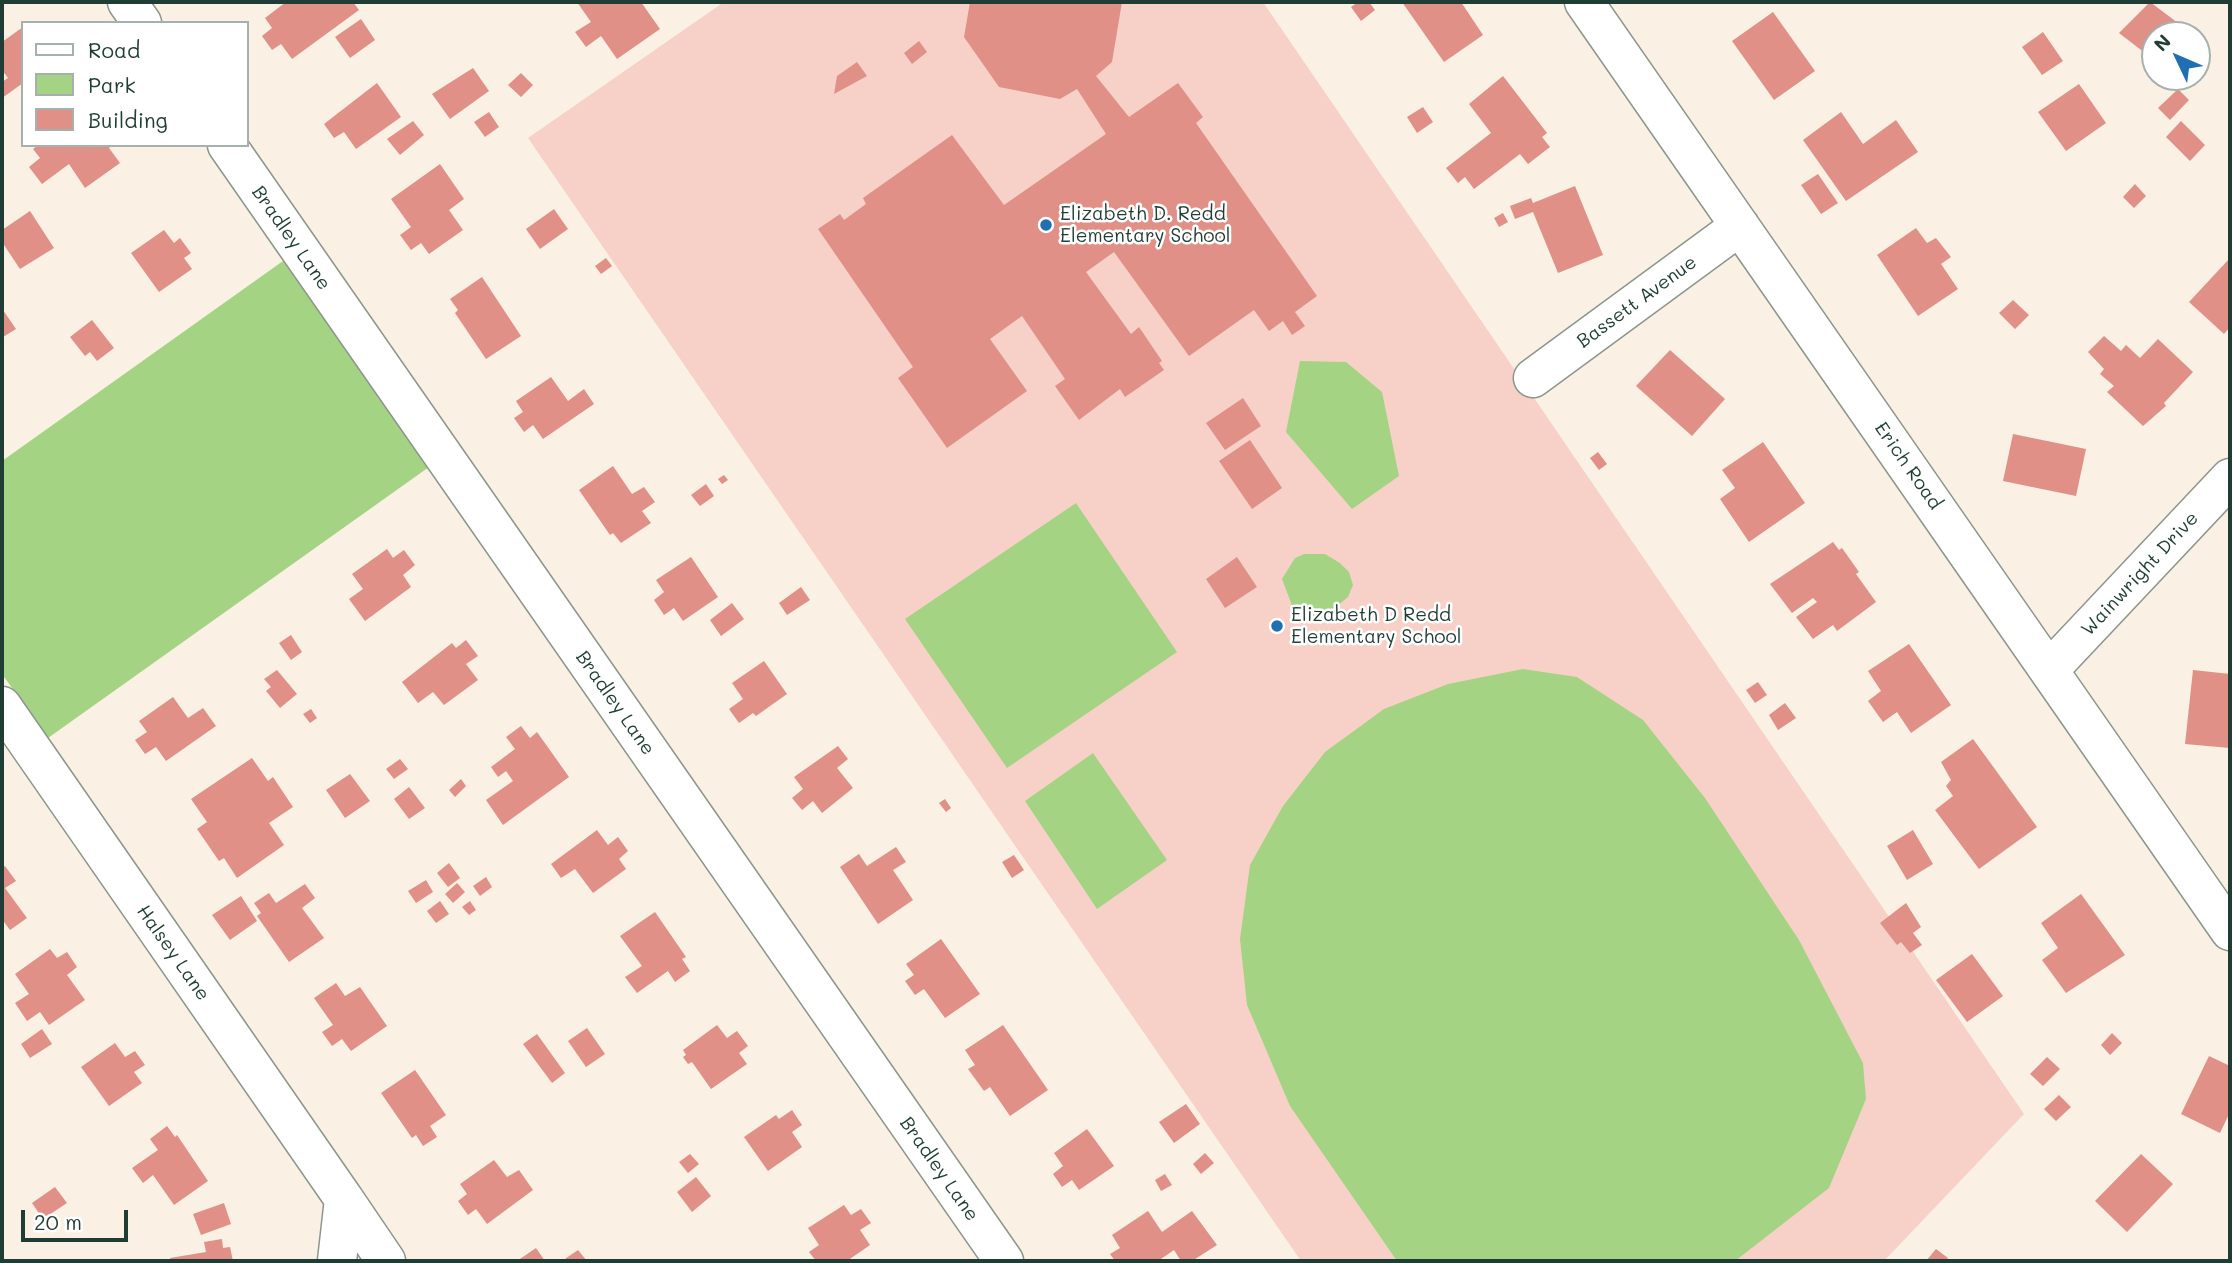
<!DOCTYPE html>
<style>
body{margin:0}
#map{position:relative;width:2232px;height:1263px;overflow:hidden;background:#faf0e3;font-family:Mali,sans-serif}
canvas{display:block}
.frame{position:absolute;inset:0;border:4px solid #1f3d34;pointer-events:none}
.legend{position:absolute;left:21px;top:21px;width:228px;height:126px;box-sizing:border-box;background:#fff;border:2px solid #a5b1ae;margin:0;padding:9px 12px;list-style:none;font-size:21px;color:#1f3d34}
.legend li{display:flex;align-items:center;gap:14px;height:35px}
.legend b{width:35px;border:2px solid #a5b1ae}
.north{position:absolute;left:2141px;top:21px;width:70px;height:70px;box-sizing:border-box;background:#fff;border:2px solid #a5b1ae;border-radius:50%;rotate:314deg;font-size:19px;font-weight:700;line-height:28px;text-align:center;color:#1f3d34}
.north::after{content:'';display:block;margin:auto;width:24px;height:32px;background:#1f6fb2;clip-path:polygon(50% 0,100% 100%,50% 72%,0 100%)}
.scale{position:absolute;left:21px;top:1210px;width:107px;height:32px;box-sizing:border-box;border:4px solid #1f3d34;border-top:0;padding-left:9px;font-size:21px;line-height:24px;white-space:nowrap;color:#1f3d34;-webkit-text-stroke:5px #fff;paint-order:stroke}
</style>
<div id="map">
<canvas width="2232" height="1263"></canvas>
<div class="frame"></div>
<ul class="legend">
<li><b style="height:9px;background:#fff"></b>Road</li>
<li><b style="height:19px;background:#a4d483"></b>Park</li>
<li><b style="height:19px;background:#e09086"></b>Building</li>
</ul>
<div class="north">N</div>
<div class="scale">20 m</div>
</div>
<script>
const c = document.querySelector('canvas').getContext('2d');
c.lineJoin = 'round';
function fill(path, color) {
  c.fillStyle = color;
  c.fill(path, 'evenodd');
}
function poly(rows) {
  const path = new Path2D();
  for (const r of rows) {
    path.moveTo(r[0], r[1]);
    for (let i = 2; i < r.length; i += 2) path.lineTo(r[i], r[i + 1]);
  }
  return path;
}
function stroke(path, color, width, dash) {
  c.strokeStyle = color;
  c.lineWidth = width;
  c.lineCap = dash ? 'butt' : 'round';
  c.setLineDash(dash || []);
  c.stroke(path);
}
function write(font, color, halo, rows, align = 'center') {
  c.font = font + ' Mali,sans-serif';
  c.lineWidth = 5;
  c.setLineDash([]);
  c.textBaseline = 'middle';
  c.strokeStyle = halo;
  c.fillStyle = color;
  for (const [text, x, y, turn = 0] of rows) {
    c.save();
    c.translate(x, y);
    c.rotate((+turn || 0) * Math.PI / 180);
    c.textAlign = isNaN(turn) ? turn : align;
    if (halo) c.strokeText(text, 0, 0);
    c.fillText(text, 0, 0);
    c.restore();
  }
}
fill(poly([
 [724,2,1263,2,2024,1114,1884,1261,1301,1261,528,138]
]), '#f7d1c8');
fill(poly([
 [283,261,429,467,48,738,2,674,2,461],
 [1300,361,1346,362,1382,392,1399,476,1352,509,1286,432],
 [1076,503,1177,652,1007,768,905,619],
 [1304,554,1325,554,1340,563,1349,572,1353,585,1348,597,1321,619,1311,619,1293,608,1282,579,1295,558],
 [1523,669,1577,677,1643,720,1705,798,1799,940,1863,1063,1866,1099,1829,1188,1735,1261,1397,1261,1290,1106,1247,1005,1240,939,1250,865,1283,806,1325,752,1384,709,1448,684],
 [1093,753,1167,860,1097,909,1025,801]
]), '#a4d483');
fill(poly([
 [286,2,353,2,359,10,292,59,281,44,272,50,262,36,272,28,265,18],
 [577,2,641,2,660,29,617,59,601,36,586,47,575,32,591,22],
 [970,2,1122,2,1112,62,1096,76,1129,117,1178,83,1203,117,1196,123,1317,296,1295,312,1305,326,1292,335,1283,321,1269,331,1254,310,1189,356,1114,252,1086,272,1131,334,1139,327,1162,361,1159,363,1164,370,1125,397,1120,389,1079,420,1055,386,1065,379,1022,316,990,339,1027,391,947,448,898,378,913,367,818,229,840,214,844,220,866,204,863,198,952,135,1004,205,1106,134,1077,89,1060,99,999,87,964,37],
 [1358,2,1369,2,1375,10,1361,21,1351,7],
 [1402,2,1461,2,1483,35,1444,62],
 [2150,2,2178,23,2168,35,2155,35,2155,44,2145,53,2119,33],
 [1773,12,1815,71,1774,100,1732,41],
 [361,19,375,40,350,58,335,37],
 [23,27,23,83,2,98,2,82,8,78,2,70,2,42],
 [2043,32,2063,61,2042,75,2022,47],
 [919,41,927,52,912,64,904,53],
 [857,62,867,76,834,94,837,76],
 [473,68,489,91,450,119,432,94],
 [521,73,533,85,521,97,508,85],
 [1503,76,1547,133,1542,137,1550,147,1528,164,1520,154,1474,189,1465,177,1458,183,1446,168,1491,133,1469,104],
 [377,83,401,117,356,149,344,132,334,138,324,124],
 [2079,84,2106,123,2066,151,2038,112],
 [2178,89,2189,100,2170,120,2158,108],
 [1423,107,1433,122,1417,133,1407,117],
 [489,112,499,127,485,137,474,122],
 [1841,112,1863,144,1896,120,1918,152,1846,201,1803,140],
 [413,121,424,135,400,155,387,139],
 [2181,121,2205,145,2190,161,2166,137],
 [38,145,112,145,109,148,120,163,85,188,69,164,42,184,29,167,40,158,33,149],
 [440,164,464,199,449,210,463,230,429,254,421,243,411,250,400,235,411,227,391,199],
 [1818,174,1838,203,1821,214,1801,185],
 [2135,184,2146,196,2134,208,2123,197],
 [1575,186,1603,255,1558,273,1533,212,1515,219,1510,206,1531,198,1533,203],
 [554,209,568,229,540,249,526,229],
 [30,211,54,248,20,269,2,242,2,230],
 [1503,213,1508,222,1499,227,1494,218],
 [1916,228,1927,243,1936,238,1951,257,1941,264,1958,289,1918,316,1877,255],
 [164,230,174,243,180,238,191,253,184,258,192,269,159,292,131,253],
 [606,258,612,266,601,274,595,266],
 [2230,258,2230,327,2224,334,2189,302],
 [482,277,521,336,486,359,455,313,458,310,450,299],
 [2013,300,2029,315,2015,329,1999,313],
 [3,310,16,329,3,337,2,311],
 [92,320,114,348,97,361,90,352,85,356,70,337],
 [2104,336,2121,351,2126,345,2140,358,2158,339,2193,372,2164,403,2166,406,2143,426,2107,392,2114,386,2100,374,2104,369,2088,352],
 [1670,350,1725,399,1692,436,1636,386],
 [551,377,568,401,584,389,594,404,543,439,533,425,524,432,514,418,523,412,516,401],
 [1243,398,1261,426,1225,450,1206,423],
 [2013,434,2086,449,2076,496,2003,481],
 [1250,440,1282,488,1252,509,1219,461],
 [1763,442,1805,503,1749,542,1720,499,1735,488,1722,470],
 [1598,452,1607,464,1599,470,1590,458],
 [613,466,632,494,644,487,655,502,642,511,651,523,621,543,613,533,610,535,579,490],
 [724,475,728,480,722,484,718,479],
 [706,484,714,496,700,506,691,495],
 [1833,542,1839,550,1842,548,1859,572,1856,574,1876,602,1837,631,1833,625,1813,639,1796,617,1817,602,1813,598,1792,613,1770,584],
 [387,549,393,558,404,550,415,565,403,575,411,587,365,621,349,599,363,589,352,574],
 [691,557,718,597,683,621,674,608,664,615,654,600,664,592,656,580],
 [1237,557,1257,587,1225,608,1206,579],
 [801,587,810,600,787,615,779,603],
 [732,603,744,619,721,636,710,620],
 [291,635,302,652,291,660,279,643],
 [466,640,478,656,466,664,478,680,444,705,433,692,418,703,402,682,452,643,456,648],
 [1909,644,1951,705,1911,733,1897,712,1883,722,1868,701,1881,691,1868,671],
 [764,661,787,694,756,716,753,713,739,723,729,709,743,699,732,683],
 [277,670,297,694,280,708,266,691,271,687,264,679],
 [2193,670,2230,674,2230,748,2185,744],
 [1758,682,1767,695,1755,703,1746,690],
 [173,697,188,718,203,708,216,726,166,761,156,747,145,754,135,740,147,732,139,721],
 [1785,703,1796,718,1778,730,1769,715],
 [311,709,317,718,310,723,303,714],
 [521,726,530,738,537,732,569,777,503,825,486,800,513,781,506,771,498,777,491,767,515,749,506,737],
 [1973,739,2037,827,1979,869,1935,810,1953,796,1946,786,1951,780,1941,762],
 [838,746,848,759,837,768,853,788,822,813,813,801,802,810,792,798,803,789,794,777],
 [252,758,268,781,273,777,293,807,269,823,284,845,237,878,224,858,219,861,197,829,207,822,191,799],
 [400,759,408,769,394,779,386,769],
 [350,774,370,801,345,818,326,790],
 [461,779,466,786,455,797,449,790],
 [409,787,425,808,409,819,394,799],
 [945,799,951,808,946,812,939,803],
 [597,830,608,845,618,837,628,851,619,859,626,869,593,893,575,869,561,878,551,864],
 [1913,830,1933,864,1907,880,1887,846],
 [896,847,906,862,893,870,913,900,878,924,840,867,859,854,867,866],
 [1014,855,1024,870,1012,878,1002,862],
 [449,863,460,878,448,887,437,873],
 [5,866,16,881,5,888,27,918,10,930,2,919,2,868],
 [486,877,492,887,480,896,473,886],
 [426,880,433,892,416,903,408,891],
 [457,883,465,892,453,903,445,894],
 [305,884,315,898,302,908,324,938,289,962,257,916,261,913,254,903,269,893,276,903],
 [2081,894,2125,955,2066,993,2042,960,2058,948,2041,923],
 [241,896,257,921,230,940,212,915],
 [440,901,449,914,436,923,427,911],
 [470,901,476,910,469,915,462,907],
 [1906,903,1921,927,1913,933,1922,945,1910,953,1901,942,1897,945,1880,923],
 [655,912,686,957,682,959,690,971,675,982,668,971,637,993,625,977,642,966,620,936],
 [941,939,980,994,945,1018,924,989,915,995,905,981,914,975,906,964],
 [50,949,57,958,67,952,77,967,67,975,85,1000,49,1025,40,1012,27,1021,15,1003,29,994,15,974],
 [1972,954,2003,996,1967,1022,1936,980],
 [336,983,345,996,360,987,387,1026,351,1051,342,1039,332,1046,322,1032,333,1025,314,998],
 [717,1025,727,1038,737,1031,748,1046,739,1053,747,1064,711,1089,692,1062,688,1064,683,1057,686,1055,683,1050],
 [1003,1025,1048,1090,1010,1116,990,1087,984,1091,968,1069,975,1065,965,1050],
 [587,1028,605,1054,586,1067,568,1041],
 [42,1029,52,1044,30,1058,21,1044],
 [2112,1033,2122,1043,2110,1055,2101,1045],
 [537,1034,565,1073,552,1083,523,1044],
 [115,1043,125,1057,135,1051,145,1065,134,1072,142,1083,109,1106,81,1067],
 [2209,1056,2230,1066,2230,1112,2220,1133,2181,1114],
 [2047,1057,2060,1069,2043,1086,2030,1074],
 [415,1070,446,1115,430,1126,437,1137,423,1146,416,1135,412,1138,381,1093],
 [2059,1095,2071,1107,2056,1121,2044,1109],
 [1186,1104,1200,1124,1174,1143,1159,1122],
 [792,1110,802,1125,792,1132,802,1147,768,1171,744,1137,776,1115,779,1119],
 [167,1126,175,1137,177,1135,208,1181,174,1205,153,1175,143,1183,132,1168,158,1150,150,1139],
 [1087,1129,1114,1166,1079,1190,1072,1180,1062,1187,1053,1174,1063,1166,1054,1153],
 [1205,1153,1214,1163,1201,1174,1193,1164],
 [690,1154,699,1164,688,1173,679,1162],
 [2141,1154,2173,1184,2127,1232,2095,1201],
 [494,1160,507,1177,519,1170,533,1190,487,1224,476,1209,468,1215,458,1201,467,1194,460,1184],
 [1165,1174,1172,1185,1161,1191,1155,1180],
 [696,1177,711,1196,692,1212,677,1192],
 [55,1187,67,1203,43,1219,32,1203],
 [224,1203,231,1224,201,1235,193,1214],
 [844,1205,851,1215,861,1209,871,1223,860,1230,870,1245,847,1261,816,1261,809,1252,819,1245,808,1228],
 [1148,1211,1162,1232,1192,1211,1217,1245,1192,1261,1181,1261,1174,1250,1158,1261,1115,1261,1110,1254,1120,1248,1112,1235],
 [222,1239,223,1248,230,1247,233,1261,171,1261,170,1258,206,1252,204,1242],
 [536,1248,545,1261,517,1261],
 [1936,1249,1948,1258,1945,1261,1926,1261],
 [578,1250,587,1261,562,1261]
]), '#e09086');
const street = poly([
 [127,2,142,23],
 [1584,2,2230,931],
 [227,145,1004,1261],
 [1533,378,1740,226],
 [2050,669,2230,478],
 [2,706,344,1199,337,1261],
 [344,1199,386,1261]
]);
stroke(street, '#8c968c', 41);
stroke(street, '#fff', 38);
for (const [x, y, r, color] of [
 [1046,225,7,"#1f6fb2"],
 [1277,626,7,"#1f6fb2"]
]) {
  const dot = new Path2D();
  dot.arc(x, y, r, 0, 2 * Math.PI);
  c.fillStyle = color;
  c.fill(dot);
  stroke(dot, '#fff', 2.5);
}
write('19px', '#1f3d34', '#fff', [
 ["Elizabeth D. Redd",1060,214],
 ["Elementary School",1060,236],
 ["Elizabeth D Redd",1291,615],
 ["Elementary School",1291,637]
], 'left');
write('19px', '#1f3d34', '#fff', [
 ["Bradley Lane",291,238,55],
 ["Bassett Avenue",1637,302,-36],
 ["Erich Road",1908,466,55],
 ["Wainwright Drive",2140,574,-47],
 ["Bradley Lane",615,703,55],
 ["Halsey Lane",173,953,55],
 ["Bradley Lane",939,1169,55]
]);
</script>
